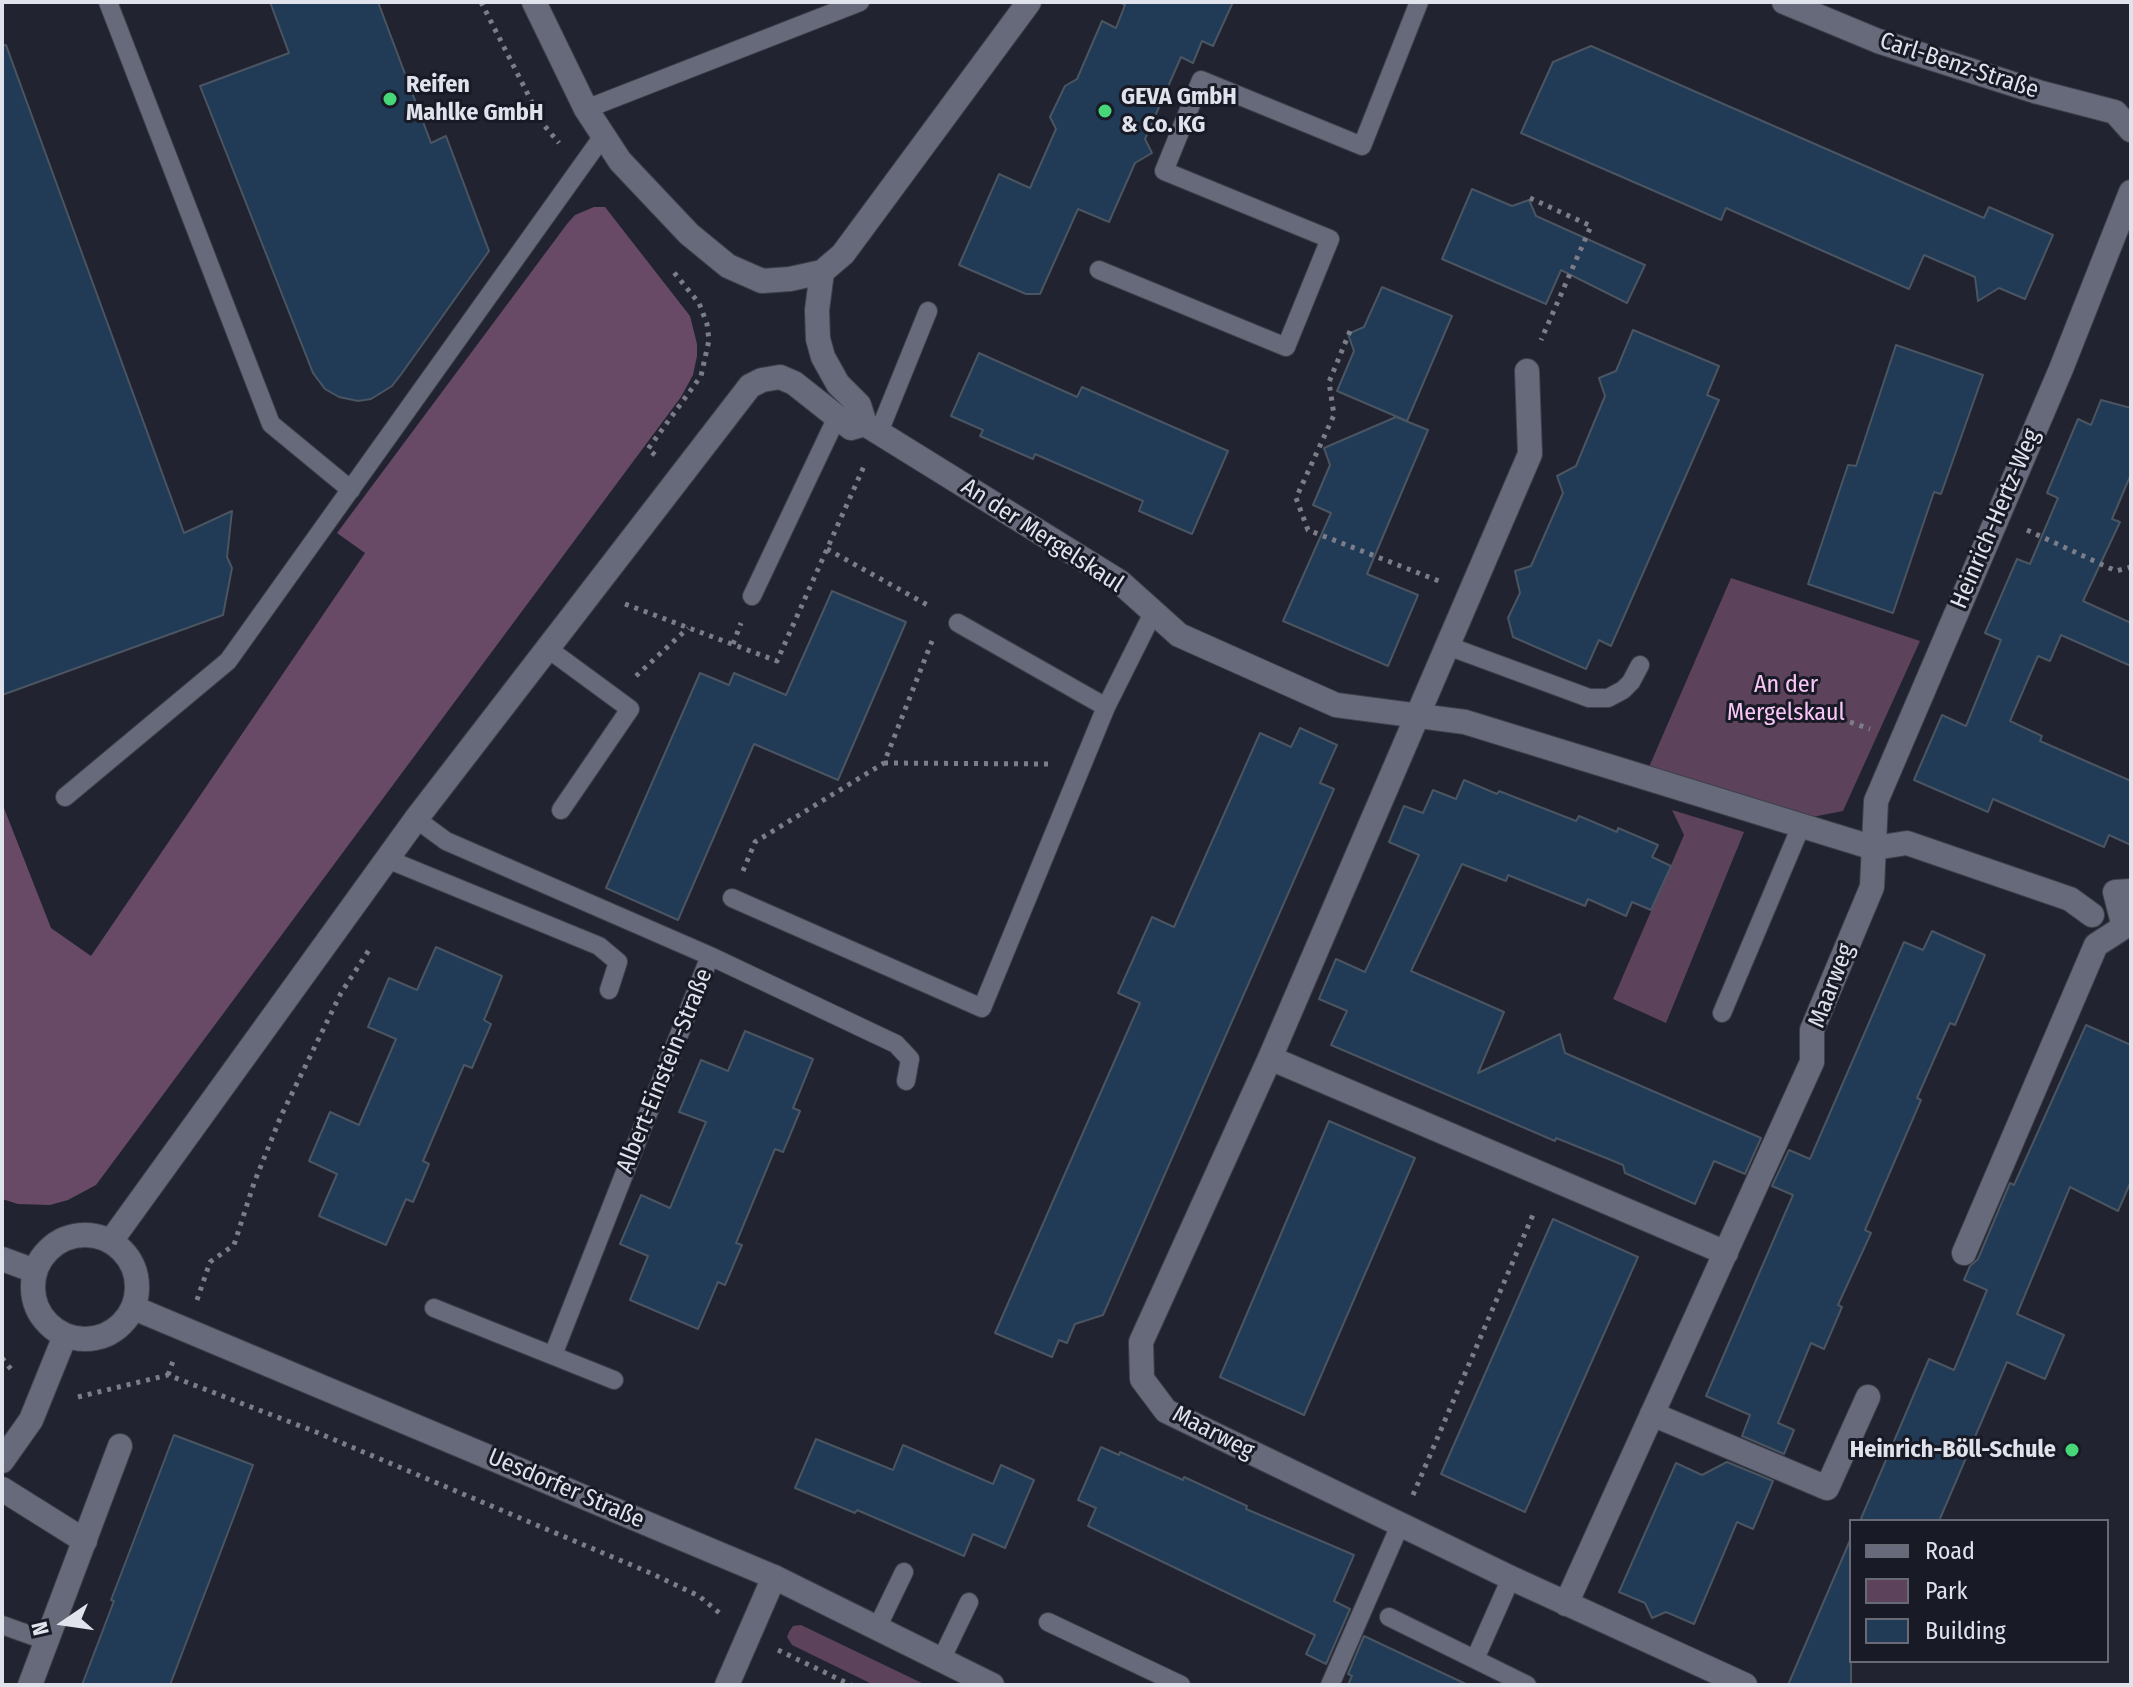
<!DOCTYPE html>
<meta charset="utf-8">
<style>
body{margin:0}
#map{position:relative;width:2133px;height:1687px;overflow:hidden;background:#212330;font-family:"Fira Sans Condensed",sans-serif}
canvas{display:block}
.frame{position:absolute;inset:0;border:4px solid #e1e3ec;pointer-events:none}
.legend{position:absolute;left:1849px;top:1519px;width:260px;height:144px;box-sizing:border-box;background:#181a26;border:2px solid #686a75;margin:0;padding:10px 14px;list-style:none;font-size:24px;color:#e1e3ec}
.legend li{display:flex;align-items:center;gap:16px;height:40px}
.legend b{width:40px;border:2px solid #686a75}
.north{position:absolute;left:24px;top:1583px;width:80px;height:80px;-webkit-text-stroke:6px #181a26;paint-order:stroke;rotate:257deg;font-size:22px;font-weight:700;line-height:32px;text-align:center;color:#e1e3ec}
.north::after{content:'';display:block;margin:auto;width:28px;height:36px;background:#e1e3ec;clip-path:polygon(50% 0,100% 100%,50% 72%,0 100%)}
</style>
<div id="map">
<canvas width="2133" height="1687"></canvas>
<div class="frame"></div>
<ul class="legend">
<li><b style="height:10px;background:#676a7a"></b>Road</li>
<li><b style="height:22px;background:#5d425c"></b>Park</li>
<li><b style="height:22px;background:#213a56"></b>Building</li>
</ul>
<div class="north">N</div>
</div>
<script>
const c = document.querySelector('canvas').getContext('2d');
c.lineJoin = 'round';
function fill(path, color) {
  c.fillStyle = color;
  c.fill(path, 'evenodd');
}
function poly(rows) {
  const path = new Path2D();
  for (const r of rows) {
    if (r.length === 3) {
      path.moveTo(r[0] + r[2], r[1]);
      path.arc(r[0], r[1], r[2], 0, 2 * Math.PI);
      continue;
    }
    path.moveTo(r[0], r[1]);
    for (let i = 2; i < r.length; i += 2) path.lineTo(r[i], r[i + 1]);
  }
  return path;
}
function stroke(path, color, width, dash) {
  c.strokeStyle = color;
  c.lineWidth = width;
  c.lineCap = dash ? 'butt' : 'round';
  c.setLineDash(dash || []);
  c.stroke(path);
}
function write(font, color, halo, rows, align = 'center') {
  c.font = font + ' "Fira Sans Condensed",sans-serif';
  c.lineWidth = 6;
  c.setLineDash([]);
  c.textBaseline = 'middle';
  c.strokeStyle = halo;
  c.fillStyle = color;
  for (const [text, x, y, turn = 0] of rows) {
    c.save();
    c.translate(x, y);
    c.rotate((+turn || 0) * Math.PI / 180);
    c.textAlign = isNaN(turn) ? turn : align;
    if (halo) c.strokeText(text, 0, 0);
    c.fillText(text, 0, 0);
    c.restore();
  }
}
fill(poly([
 [1731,578,1920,641,1843,811,1807,818,1649,767],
 [1672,810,1744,832,1666,1023,1613,999,1684,835],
 [801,1625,926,1685,874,1685,792,1645,787,1637,789,1632,793,1626]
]), '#5d425c');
fill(poly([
 [594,207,605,207,690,316,697,344,697,356,693,375,681,397,96,1185,68,1200,50,1205,18,1204,2,1199,2,803,51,928,91,956,365,553,337,533,567,224,575,215]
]), '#684a67');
const building = poly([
 [270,2,378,2,431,143,446,136,489,251,402,373,392,386,371,399,358,401,339,397,325,389,313,373,200,86,289,53,270,2],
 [1119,2,1233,2,1213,46,1202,41,1193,63,1181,57,1145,139,1152,153,1135,163,1109,222,1078,209,1040,294,1026,294,959,265,999,174,1030,188,1056,129,1050,117,1065,86,1077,79,1102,21,1116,28,1125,5,1119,2],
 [6,45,184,533,232,511,227,557,232,568,223,615,2,695,2,46,6,45],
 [1591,46,1984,218,1989,207,2053,235,2025,299,1999,288,1978,301,1975,277,1924,255,1909,289,1726,208,1721,220,1521,133,1553,62,1591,46],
 [1472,189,1512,206,1529,200,1536,216,1645,265,1627,303,1561,270,1546,304,1442,259,1472,189],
 [1382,287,1452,316,1407,421,1337,391,1354,351,1348,334,1364,327,1382,287],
 [1633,330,1719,366,1707,395,1719,400,1611,646,1599,640,1586,669,1513,637,1508,618,1520,593,1515,571,1531,566,1563,493,1557,476,1576,466,1605,396,1599,378,1616,371,1633,330],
 [1896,345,1983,375,1941,494,1934,492,1893,613,1808,584,1848,465,1856,466,1896,345],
 [979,353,1077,397,1082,387,1228,451,1192,534,1139,511,1143,501,1035,454,1033,459,980,436,983,430,951,416,979,353],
 [2101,400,2131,408,2131,474,2112,519,2120,522,2083,601,2131,623,2131,666,2061,635,2050,661,2038,656,2010,721,2042,736,2040,741,2131,781,2131,845,2109,835,2104,847,1993,799,1988,812,1914,780,1942,715,1966,726,2001,640,1985,633,2017,559,2030,564,2058,498,2047,493,2078,419,2091,425,2101,400],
 [1396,417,1428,430,1367,574,1418,595,1388,666,1283,621,1331,513,1313,505,1330,465,1324,448,1396,417],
 [832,591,906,622,838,780,754,744,678,920,606,888,700,673,729,685,734,673,786,695,832,591],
 [1300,728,1337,745,1320,783,1334,789,1103,1315,1075,1324,1067,1343,1059,1340,1052,1357,995,1333,1140,1003,1118,993,1152,917,1174,927,1260,733,1291,747,1300,728],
 [1464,780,1497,794,1499,791,1576,821,1579,816,1617,832,1618,828,1658,845,1652,857,1671,866,1651,910,1632,902,1626,916,1588,899,1585,906,1508,875,1506,881,1462,864,1411,971,1504,1012,1478,1073,1560,1034,1565,1053,1761,1138,1745,1174,1714,1161,1695,1204,1625,1173,1623,1165,1606,1158,1556,1138,1555,1141,1331,1045,1347,1011,1319,999,1336,959,1365,972,1419,855,1389,842,1404,806,1423,813,1433,790,1456,799,1464,780],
 [1932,931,1985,955,1955,1025,1950,1023,1917,1098,1921,1100,1865,1230,1871,1233,1838,1305,1842,1307,1824,1349,1811,1343,1778,1423,1794,1430,1784,1454,1742,1436,1750,1415,1706,1396,1793,1195,1772,1186,1789,1150,1810,1159,1904,942,1923,950,1932,931],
 [436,947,502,976,484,1020,491,1024,472,1068,464,1065,423,1161,429,1164,413,1202,406,1199,386,1245,319,1216,337,1174,309,1161,330,1112,359,1125,396,1039,368,1027,389,978,417,990,436,947],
 [2086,1025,2131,1045,2131,1181,2118,1211,2070,1187,2017,1314,2064,1335,2045,1379,2007,1362,1939,1521,1860,1521,1929,1359,1954,1370,1987,1290,1964,1280,1970,1266,1978,1259,2010,1183,2014,1185,2086,1025],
 [745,1031,813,1059,793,1108,800,1111,783,1152,775,1149,736,1243,742,1245,725,1285,718,1282,698,1329,630,1300,648,1256,620,1244,641,1195,670,1208,706,1122,679,1112,701,1060,728,1071,745,1031],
 [1329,1121,1415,1158,1304,1415,1220,1377,1329,1121],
 [1553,1219,1638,1257,1525,1512,1441,1474,1553,1219],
 [174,1435,253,1465,241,1498,170,1685,82,1685,114,1601,111,1600,118,1582,174,1435],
 [816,1439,893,1470,903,1445,993,1484,1001,1465,1034,1480,1005,1548,973,1534,964,1556,857,1510,855,1513,795,1488,816,1439],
 [1101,1447,1119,1455,1120,1452,1183,1480,1184,1477,1247,1506,1246,1509,1354,1555,1334,1601,1350,1609,1326,1664,1306,1654,1315,1635,1088,1526,1096,1508,1078,1500,1101,1447],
 [1727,1462,1773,1481,1753,1529,1737,1522,1694,1624,1666,1612,1652,1618,1645,1603,1619,1592,1676,1463,1702,1475,1727,1462],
 [1851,1538,1851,1685,1788,1685,1851,1538],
 [1364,1636,1468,1685,1348,1685,1352,1676,1348,1674,1364,1636]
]);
fill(building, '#213a56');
stroke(building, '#4a5561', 2);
const lane = poly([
 [108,2,271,424,351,490],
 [586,109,860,2],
 [1099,270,1286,347,1330,239,1164,171,1201,80,1362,146,1419,2],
 [879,432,928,311],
 [752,596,836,419],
 [958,623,1106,707],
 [1448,646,1589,698,1608,698,1623,690,1631,682,1640,665],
 [547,648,630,709,561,810],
 [65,797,228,661,603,136],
 [416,819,446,841,710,956,553,1355],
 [387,859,599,946,618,962,609,990],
 [732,898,982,1008,1106,707,1153,613],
 [710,956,896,1044,910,1059,906,1081],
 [1722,1013,1801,826],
 [434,1308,614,1380],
 [1389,1617,1527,1685],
 [1048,1622,1181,1685],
 [2,1625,47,1641],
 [877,1628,904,1572],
 [1475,1659,1511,1578],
 [941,1660,969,1602],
 [1330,1685,1400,1525]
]);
const street = poly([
 [1784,2,1878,41,2038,92,2115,112,2131,130],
 [822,272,817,310,818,339,823,357,838,384,859,405,865,424,1120,582,1179,635,1336,705,1465,722,1874,848,1907,843,2070,899,2092,915],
 [1527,371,1530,454,1270,1058,1141,1342,1142,1379,1166,1411,1511,1578,1745,1685],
 [2124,927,2115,892,2131,891],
 [1270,1058,1726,1253],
 [111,1241,416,819,750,386,762,380,780,377,794,383,851,428,865,424],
 [1964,1253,2096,945,2124,927],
 [1652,1414,1827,1488,1868,1397],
 [2,1461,31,1420,65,1336],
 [2,1489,85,1541],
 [1566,1604,1812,1062,1812,1030,1872,887,1876,801,2061,369,2131,192],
 [30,1685,120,1446],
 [727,1685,774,1577]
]);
const secondary = poly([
 [534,2,586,109,620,161,689,234,728,266,762,281,790,279,822,272,843,254,1029,2],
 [85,1287,52],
 [2,1259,35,1271],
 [134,1308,774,1577,992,1685]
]);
stroke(lane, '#3e404b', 20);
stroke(street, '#3e404b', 26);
stroke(secondary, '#3e404b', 26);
stroke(poly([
 [481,2,543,124,559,143],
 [1530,198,1591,226,1541,340],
 [1350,331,1329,382,1334,415,1296,498,1308,530,1439,581],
 [655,455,648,449,701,376,709,340,707,324,699,303,672,270],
 [2027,530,2116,571,2131,567],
 [827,549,931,607],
 [625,604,777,661,865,464],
 [733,644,741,623],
 [636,676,688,628],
 [1850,722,1870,729],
 [884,763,1049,764],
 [743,871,755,842,884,763,932,641],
 [197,1300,210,1262,234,1245,254,1183,281,1116,341,993,369,950],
 [2,1358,14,1373],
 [168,1375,173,1361],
 [78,1397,168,1375,316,1432,648,1572,699,1596,722,1615],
 [1413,1495,1535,1210],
 [778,1650,851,1685]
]), '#7b7d88', 5, [4, 6]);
stroke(lane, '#676a7a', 18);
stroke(street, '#676a7a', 24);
stroke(secondary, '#676a7a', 24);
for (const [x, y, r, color] of [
 [390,99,8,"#47d779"],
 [1105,111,8,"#47d779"],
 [2072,1450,8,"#47d779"]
]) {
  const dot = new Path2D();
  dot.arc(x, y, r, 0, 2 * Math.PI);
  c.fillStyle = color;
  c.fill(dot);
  stroke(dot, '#181a26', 3);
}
write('24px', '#e1e3ec', '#181a26', [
 ["Carl-Benz-Straße",1959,66,18],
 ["Heinrich-Hertz-Weg",1996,519,-67],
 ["An der Mergelskaul",1042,536,33],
 ["Maarweg",1832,986,-69],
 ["Albert-Einstein-Straße",665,1071,-68],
 ["Maarweg",1213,1433,27],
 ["Uesdorfer Straße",566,1489,23]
]);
write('bold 24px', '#e1e3ec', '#181a26', [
 ["Reifen",406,85],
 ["Mahlke GmbH",406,113],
 ["GEVA GmbH",1121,97],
 ["& Co. KG",1121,125],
 ["Heinrich-Böll-Schule",2056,1450,"right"]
], 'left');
write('24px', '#fbc6f8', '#181a26', [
 ["An der",1786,685],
 ["Mergelskaul",1786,713]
]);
</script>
